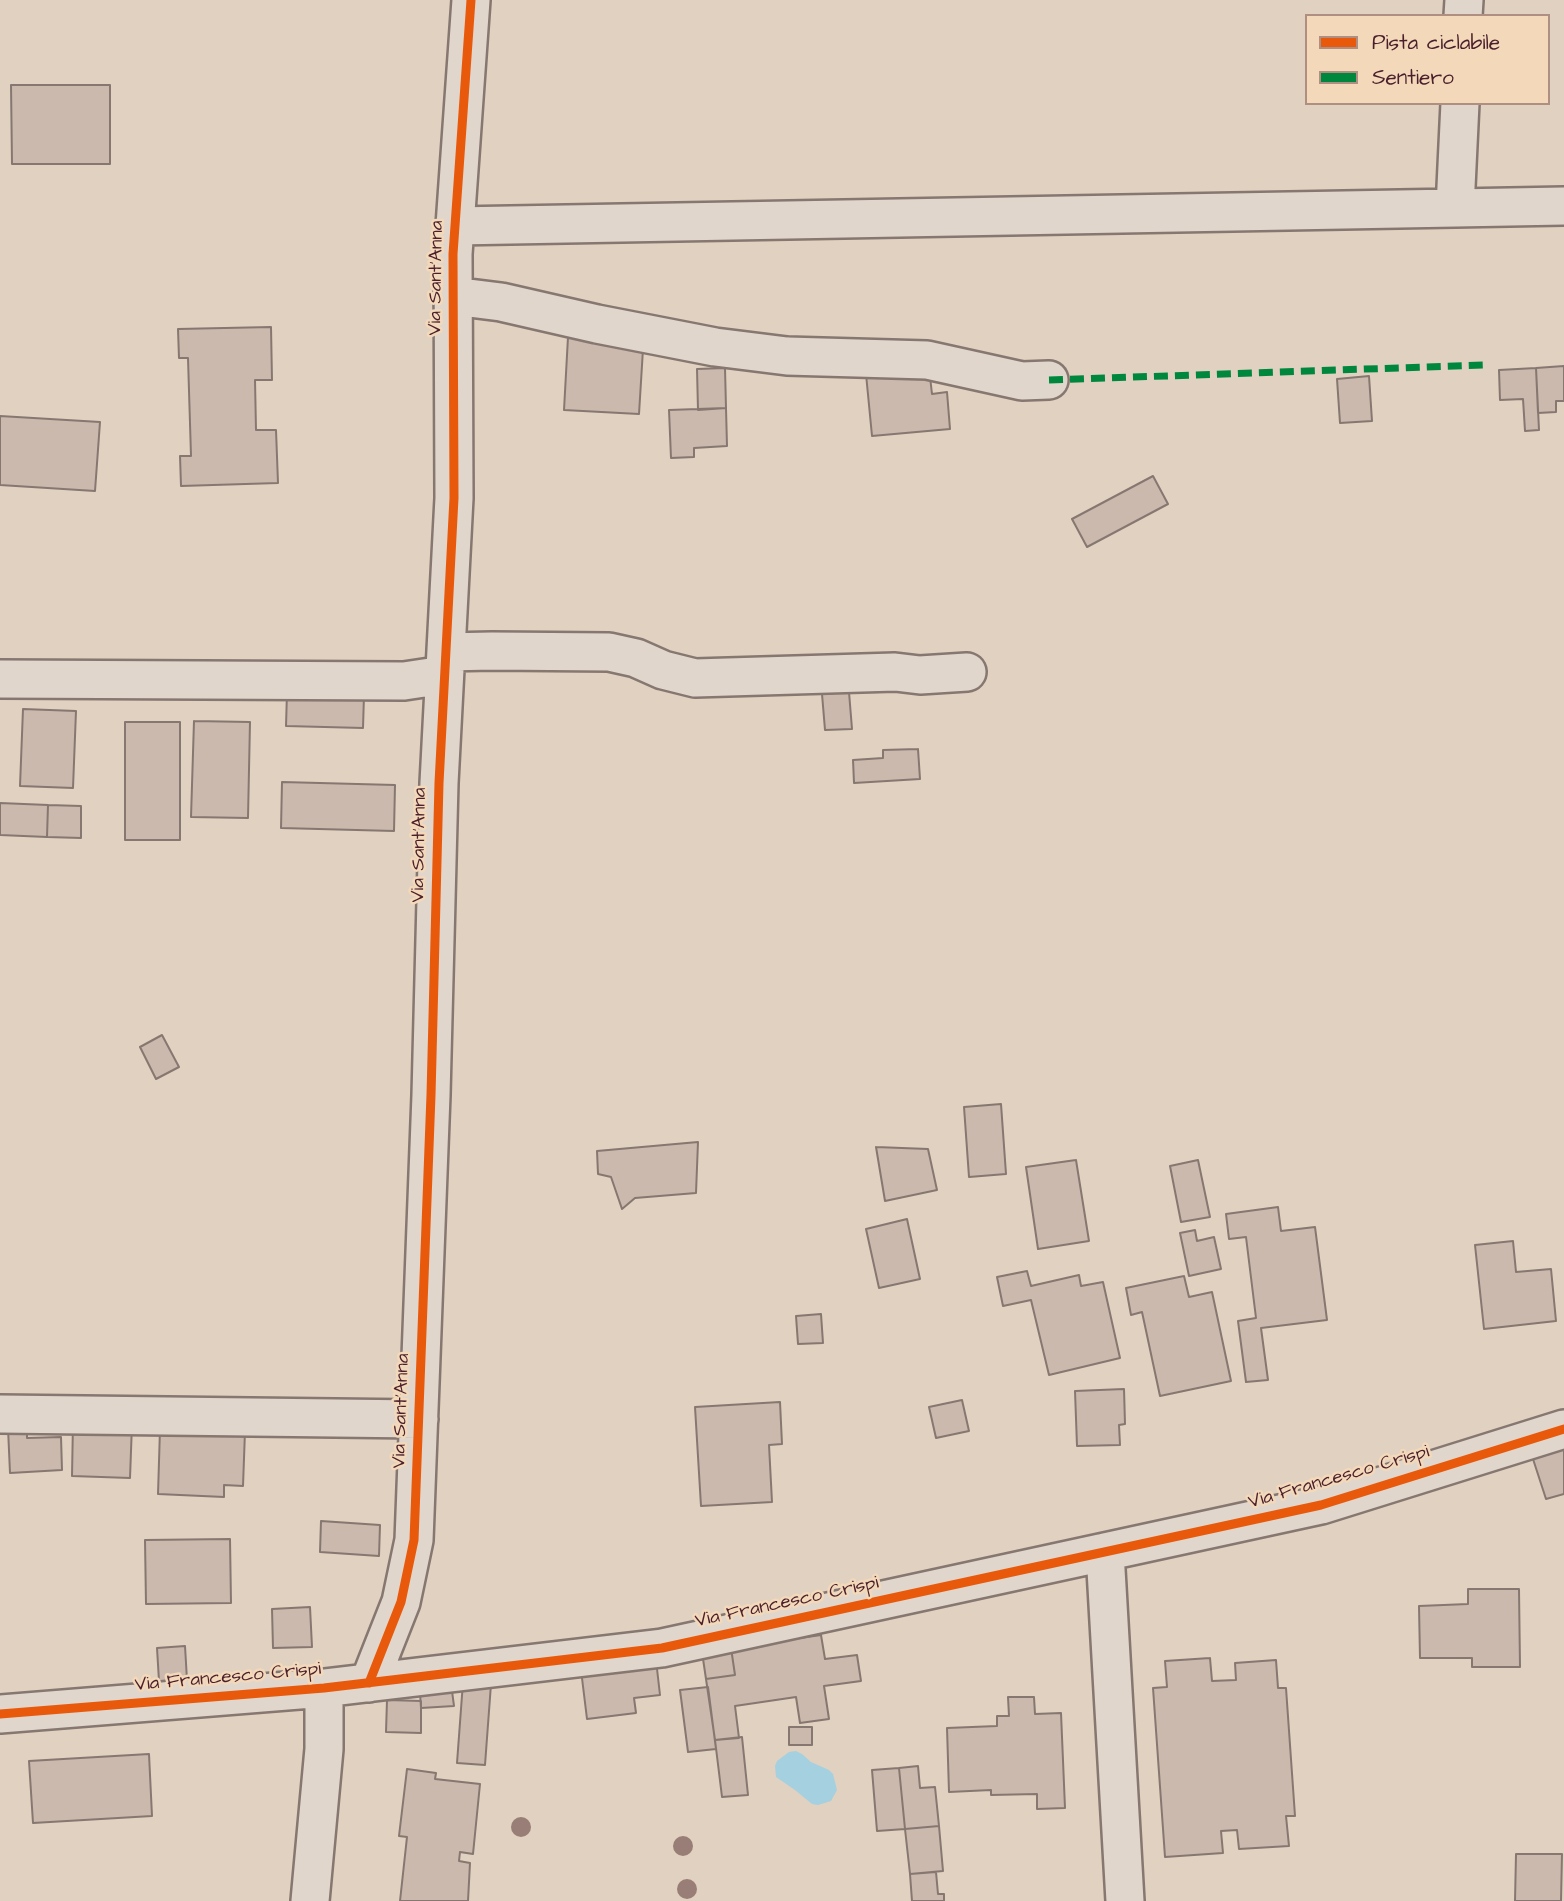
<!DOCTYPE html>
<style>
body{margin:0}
#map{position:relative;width:1564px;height:1901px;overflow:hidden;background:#e1d1c0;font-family:"Architects Daughter",sans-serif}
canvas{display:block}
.legend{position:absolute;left:1305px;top:14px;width:245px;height:91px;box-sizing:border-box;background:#f3d9ba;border:2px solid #af8f81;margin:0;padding:9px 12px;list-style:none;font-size:21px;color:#4a1f2b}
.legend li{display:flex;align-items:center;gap:14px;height:35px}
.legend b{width:35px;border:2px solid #af8f81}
</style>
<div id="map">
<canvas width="1564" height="1901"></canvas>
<ul class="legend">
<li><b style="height:9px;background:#e8590c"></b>Pista ciclabile</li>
<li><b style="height:9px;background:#00873e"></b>Sentiero</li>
</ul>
</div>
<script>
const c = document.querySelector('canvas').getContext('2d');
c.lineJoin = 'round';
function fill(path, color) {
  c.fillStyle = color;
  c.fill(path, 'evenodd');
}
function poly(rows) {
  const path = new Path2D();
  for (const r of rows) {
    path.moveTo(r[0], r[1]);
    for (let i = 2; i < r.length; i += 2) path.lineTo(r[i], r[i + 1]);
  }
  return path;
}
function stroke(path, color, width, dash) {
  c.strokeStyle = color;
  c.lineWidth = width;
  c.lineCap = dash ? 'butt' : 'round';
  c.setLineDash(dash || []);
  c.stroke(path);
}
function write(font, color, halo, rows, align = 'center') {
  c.font = font + ' "Architects Daughter",sans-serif';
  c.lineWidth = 5;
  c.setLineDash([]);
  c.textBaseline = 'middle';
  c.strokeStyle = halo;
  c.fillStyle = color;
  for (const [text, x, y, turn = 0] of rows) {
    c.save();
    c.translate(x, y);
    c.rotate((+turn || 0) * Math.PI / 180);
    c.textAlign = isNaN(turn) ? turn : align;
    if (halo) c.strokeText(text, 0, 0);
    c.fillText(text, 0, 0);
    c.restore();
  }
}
fill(poly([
 [796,1751,802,1754,811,1762,829,1770,833,1774,837,1790,831,1801,818,1805,812,1804,795,1790,776,1777,775,1766,777,1761,789,1752]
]), '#a5d0df');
const building = poly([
 [11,85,110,85,110,164,12,164,11,85],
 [271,327,272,380,255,380,256,430,276,430,278,483,181,486,180,456,191,456,188,358,179,358,178,329,271,327],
 [568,337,625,340,643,349,639,414,564,410,568,337],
 [1564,366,1564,401,1556,401,1556,412,1538,413,1536,368,1564,366],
 [725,368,726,408,698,410,697,369,725,368],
 [929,368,932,394,947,392,950,429,872,436,866,374,929,368],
 [1536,368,1539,430,1525,431,1523,399,1500,400,1499,370,1536,368],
 [1369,376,1372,421,1340,423,1337,379,1369,376],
 [726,408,727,446,694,448,694,457,671,458,669,410,726,408],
 [0,416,100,422,95,491,0,485,0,416],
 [1153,476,1168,504,1087,547,1072,519,1153,476],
 [287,692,364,695,363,728,286,726,287,692],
 [849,692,852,729,825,730,822,694,849,692],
 [23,709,76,711,73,788,20,786,23,709],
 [194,721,250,722,248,818,191,817,194,721],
 [125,722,180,722,180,840,125,840,125,722],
 [918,749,920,779,854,783,853,760,883,758,883,750,918,749],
 [282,782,395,785,394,831,281,828,282,782],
 [0,803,48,805,47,837,0,835,0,803],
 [48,805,81,806,81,838,47,837,48,805],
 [162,1035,179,1067,156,1079,140,1047,162,1035],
 [1001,1104,1006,1174,969,1177,964,1107,1001,1104],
 [698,1142,696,1193,635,1198,622,1209,611,1177,598,1174,597,1151,698,1142],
 [876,1147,928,1149,937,1190,885,1201,876,1147],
 [1076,1160,1089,1241,1038,1249,1026,1167,1076,1160],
 [1198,1160,1210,1217,1181,1222,1170,1166,1198,1160],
 [1278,1207,1281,1231,1315,1227,1327,1320,1261,1328,1268,1380,1246,1382,1238,1321,1256,1318,1246,1237,1229,1239,1226,1214,1278,1207],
 [907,1219,920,1279,879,1288,866,1229,907,1219],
 [1195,1230,1197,1241,1214,1237,1221,1269,1189,1276,1180,1233,1195,1230],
 [1513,1241,1516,1272,1551,1269,1556,1321,1484,1329,1475,1245,1513,1241],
 [1027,1271,1031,1286,1079,1275,1081,1286,1103,1282,1120,1358,1049,1375,1031,1300,1003,1306,997,1277,1027,1271],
 [1184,1276,1189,1297,1212,1292,1231,1381,1160,1396,1142,1312,1131,1315,1126,1288,1184,1276],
 [821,1314,823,1343,798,1344,796,1316,821,1314],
 [1124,1389,1125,1424,1119,1425,1120,1445,1077,1446,1075,1391,1124,1389],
 [962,1400,969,1431,936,1438,929,1407,962,1400],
 [780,1402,782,1444,769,1445,772,1502,701,1506,695,1407,780,1402],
 [73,1422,132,1424,130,1478,72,1476,73,1422],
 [27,1426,27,1438,61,1437,62,1470,10,1473,8,1428,27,1426],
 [160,1429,245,1431,243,1486,224,1485,224,1497,158,1494,160,1429],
 [1564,1449,1564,1494,1546,1499,1533,1459,1564,1449],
 [321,1521,380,1525,379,1556,320,1552,321,1521],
 [230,1539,231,1603,146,1604,145,1540,230,1539],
 [1468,1589,1519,1589,1520,1667,1472,1667,1472,1658,1420,1658,1419,1606,1468,1604,1468,1589],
 [310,1607,312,1647,273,1648,272,1609,310,1607],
 [821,1635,825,1659,857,1655,861,1681,824,1686,829,1719,800,1723,796,1697,735,1706,739,1738,715,1740,706,1679,735,1675,731,1648,821,1635],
 [185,1646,187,1680,159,1681,157,1648,185,1646],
 [731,1648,735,1675,706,1679,702,1652,731,1648],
 [1210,1658,1212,1681,1236,1680,1235,1663,1276,1660,1278,1688,1286,1688,1295,1816,1286,1816,1289,1846,1239,1849,1237,1830,1221,1831,1223,1853,1165,1857,1153,1688,1167,1687,1165,1661,1210,1658],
 [656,1660,660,1695,634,1698,636,1713,587,1719,581,1670,656,1660],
 [463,1682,491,1684,485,1765,457,1763,463,1682],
 [708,1687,716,1749,688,1752,680,1690,708,1687],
 [452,1691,454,1706,421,1708,420,1693,452,1691],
 [1008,1697,1034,1697,1035,1714,1061,1713,1065,1808,1037,1809,1037,1794,991,1795,991,1790,949,1792,947,1728,997,1726,997,1716,1009,1716,1008,1697],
 [387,1700,421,1701,421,1733,386,1732,387,1700],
 [789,1727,812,1727,812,1745,789,1745,789,1727],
 [742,1737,748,1795,722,1797,715,1740,742,1737],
 [149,1754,152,1816,33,1823,29,1761,149,1754],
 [918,1766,920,1788,935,1787,939,1826,905,1829,899,1768,918,1766],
 [899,1768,905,1829,877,1831,872,1770,899,1768],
 [407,1769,436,1773,435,1779,480,1784,473,1854,460,1852,459,1861,470,1863,468,1901,400,1901,407,1837,399,1836,407,1769],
 [939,1826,943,1871,910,1874,905,1829,939,1826],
 [1516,1854,1562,1854,1561,1901,1515,1901,1516,1854],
 [936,1872,938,1894,944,1894,944,1901,912,1901,910,1874,936,1872]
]);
fill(building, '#cab9ac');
stroke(building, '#867771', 2);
const street = poly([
 [1463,16,1464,0],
 [1455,208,1564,206],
 [455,226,1455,208,1460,103],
 [453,296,501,302,597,324,715,347,787,356,927,360,1022,381,1049,380],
 [446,652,492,651,609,652,636,658,663,670,695,678,895,672,920,675,967,672],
 [0,679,404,681,444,675],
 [0,1414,419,1419],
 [1105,1552,1125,1901],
 [369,1683,401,1602,414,1540,431,1095,439,783,454,498,453,254,471,0],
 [0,1714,324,1688,662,1648,1321,1505,1564,1429],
 [310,1901,324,1749,324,1688]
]);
stroke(street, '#867771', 42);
stroke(street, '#e0d6cb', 37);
stroke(poly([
 [1049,380,1483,365]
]), '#00873e', 7, [14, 7]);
stroke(poly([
 [369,1683,401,1602,414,1540,431,1095,439,783,454,498,453,254,471,0],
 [0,1714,324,1688,662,1648,1321,1505,1564,1429]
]), '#e8590c', 9);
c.fillStyle = '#987e76';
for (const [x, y] of [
 [521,1827],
 [683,1846],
 [687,1889]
]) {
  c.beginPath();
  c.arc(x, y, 10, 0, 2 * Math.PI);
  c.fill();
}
write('19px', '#4a1f2b', '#f3d9ba', [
 ["Via Sant'Anna",437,278,-89],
 ["Via Sant'Anna",420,845,-89],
 ["Via Sant'Anna",402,1411,-88],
 ["Via Francesco Crispi",1339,1478,-16],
 ["Via Francesco Crispi",787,1603,-12],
 ["Via Francesco Crispi",228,1678,-5]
]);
</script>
